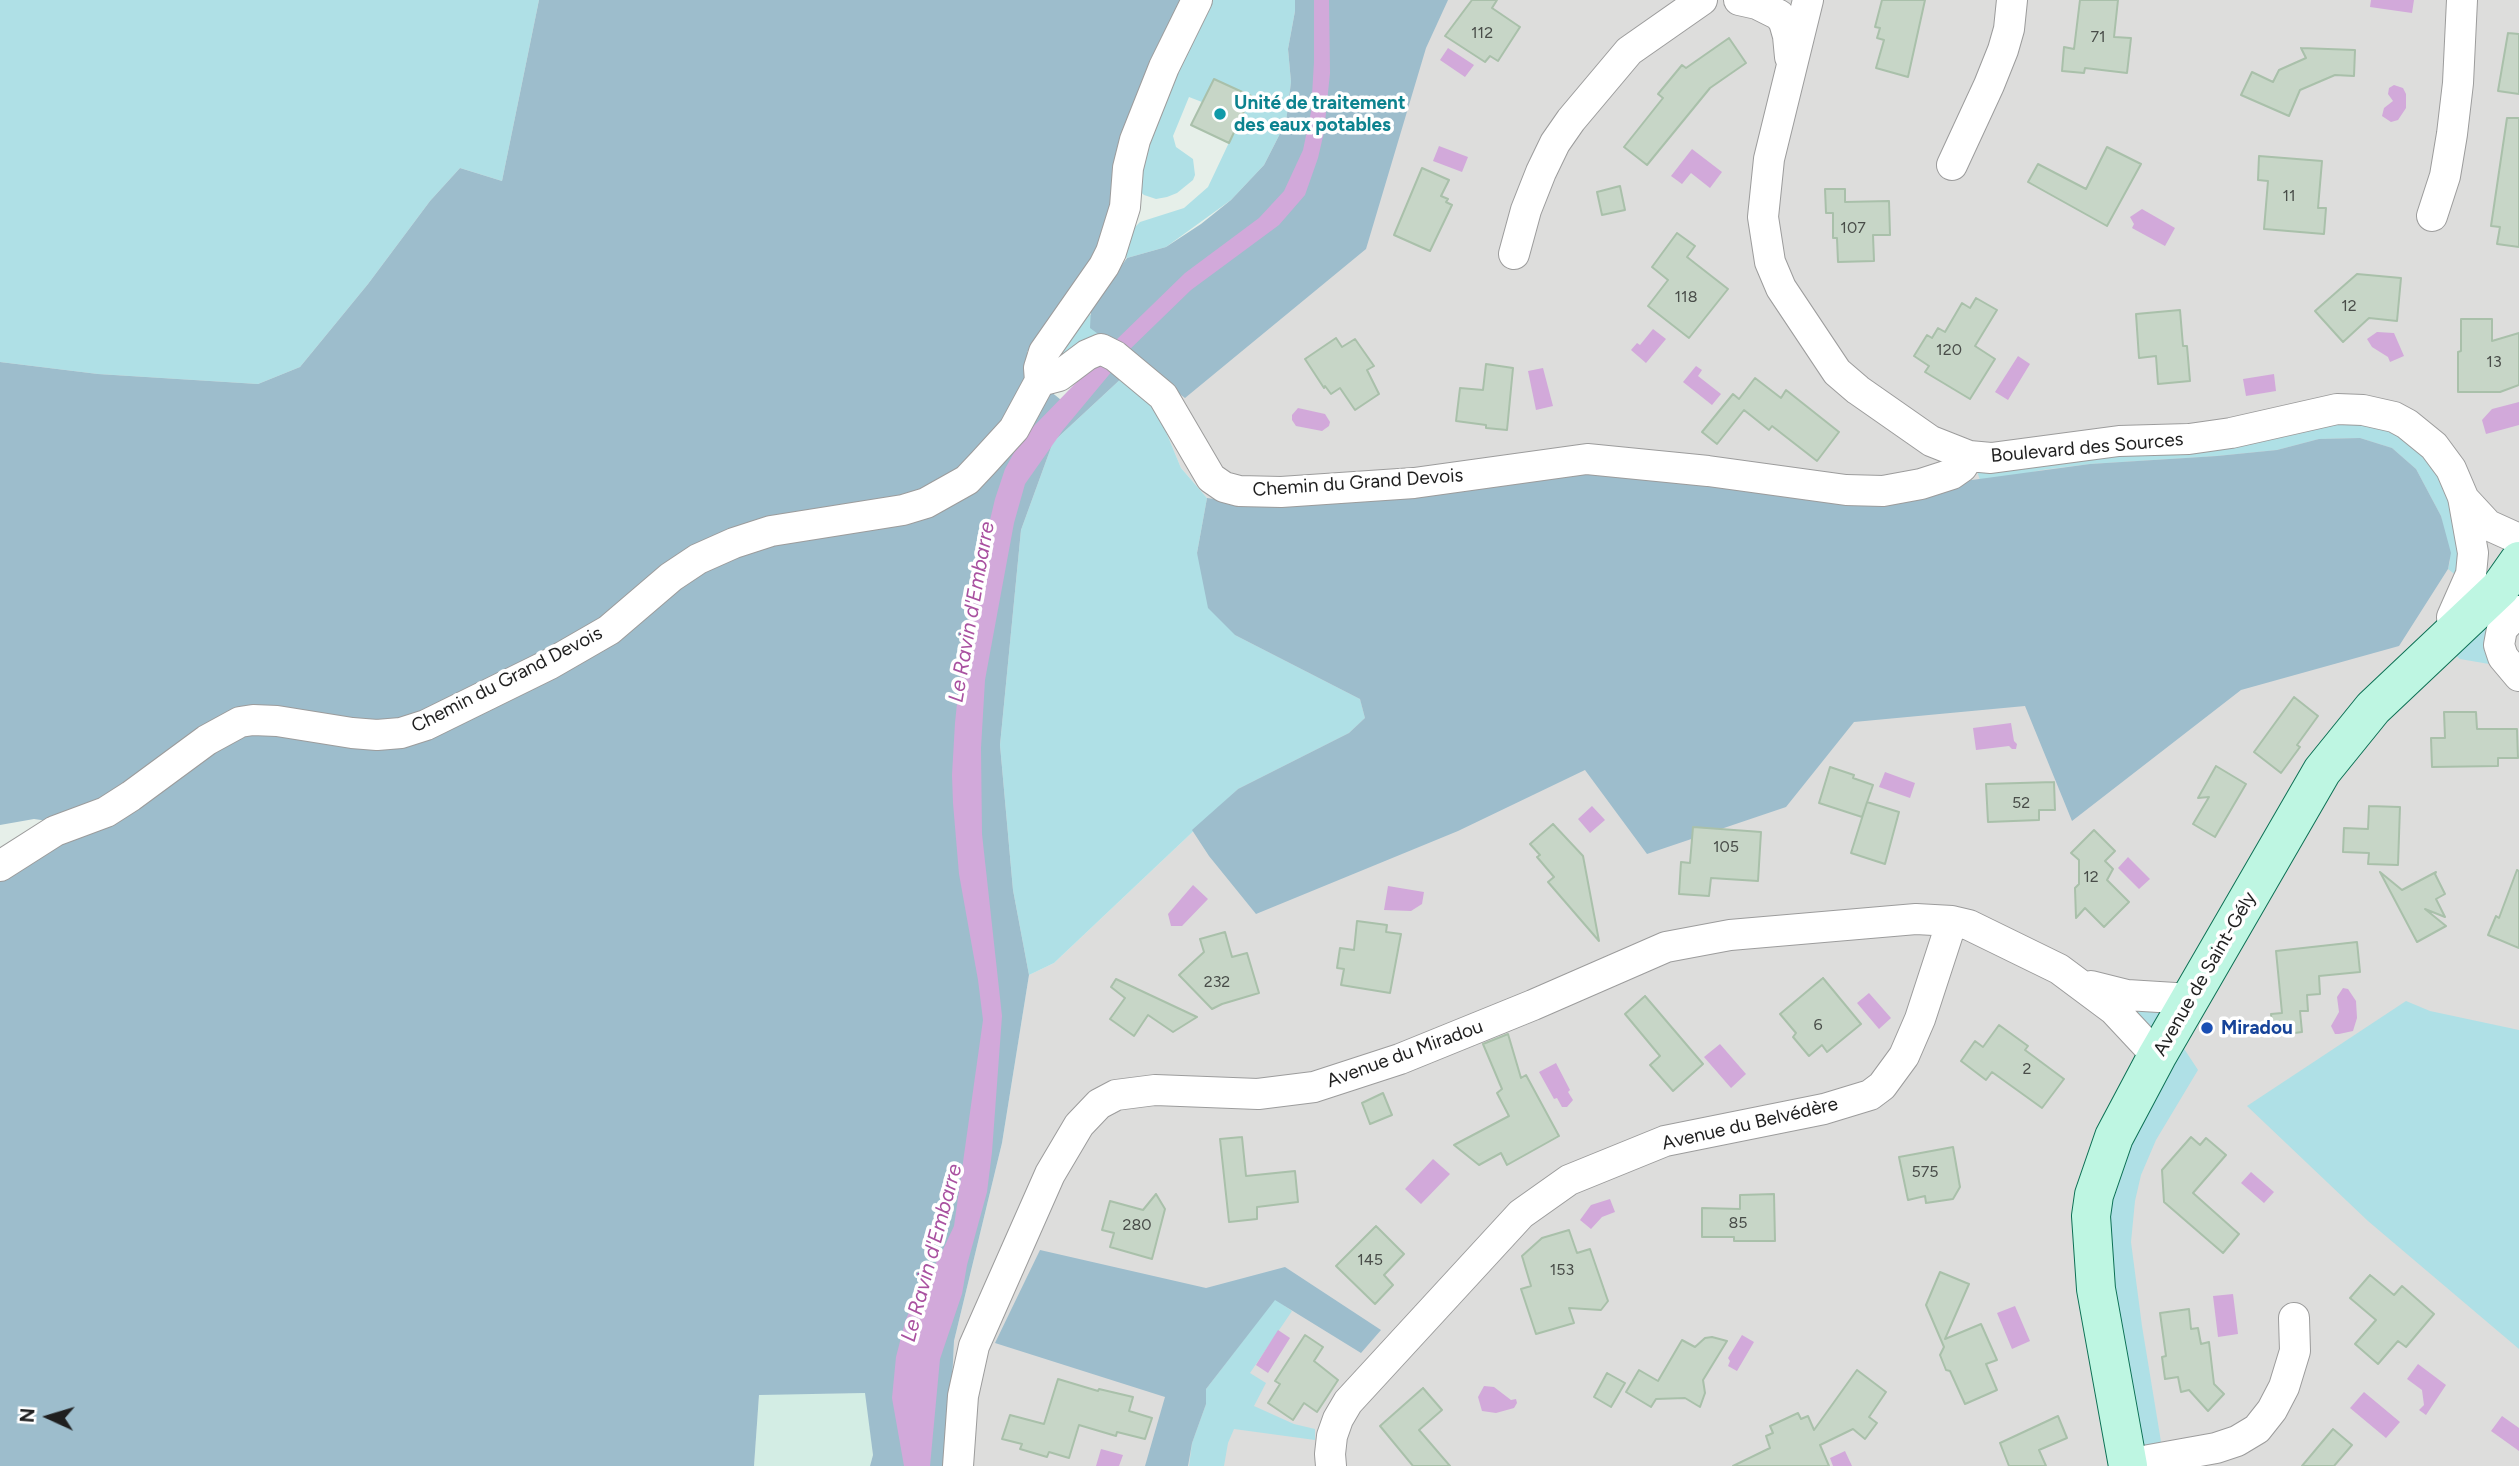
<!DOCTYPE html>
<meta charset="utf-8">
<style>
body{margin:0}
#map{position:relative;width:2519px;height:1466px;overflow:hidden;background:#e6efe9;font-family:Figtree,sans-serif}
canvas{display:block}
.north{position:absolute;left:14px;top:1382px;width:70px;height:70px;-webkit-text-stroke:5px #fff;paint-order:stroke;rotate:274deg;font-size:19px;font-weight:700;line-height:28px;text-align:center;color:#1f1f1f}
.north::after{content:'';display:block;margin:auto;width:24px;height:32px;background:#1f1f1f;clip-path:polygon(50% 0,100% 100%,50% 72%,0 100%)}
</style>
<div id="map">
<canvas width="2519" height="1466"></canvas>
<div class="north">N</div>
</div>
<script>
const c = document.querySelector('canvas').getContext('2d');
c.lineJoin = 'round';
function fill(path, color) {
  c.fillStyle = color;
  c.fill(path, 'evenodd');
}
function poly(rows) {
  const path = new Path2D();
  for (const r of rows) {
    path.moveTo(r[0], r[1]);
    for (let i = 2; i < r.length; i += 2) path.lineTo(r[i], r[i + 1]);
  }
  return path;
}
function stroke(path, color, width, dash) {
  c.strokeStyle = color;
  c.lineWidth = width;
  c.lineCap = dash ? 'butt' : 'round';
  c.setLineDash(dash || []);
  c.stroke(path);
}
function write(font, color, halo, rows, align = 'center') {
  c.font = font + ' Figtree,sans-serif';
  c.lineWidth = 7;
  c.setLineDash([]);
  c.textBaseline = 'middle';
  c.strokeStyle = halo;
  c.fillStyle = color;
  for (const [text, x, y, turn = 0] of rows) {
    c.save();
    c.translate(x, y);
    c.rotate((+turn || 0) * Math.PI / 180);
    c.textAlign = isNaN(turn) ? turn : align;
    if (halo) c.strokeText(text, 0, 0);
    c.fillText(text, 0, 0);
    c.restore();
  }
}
fill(poly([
 [1339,0,2519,0,2519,1466,948,1466,954,1341,1002,1143,1029,975,1054,963,1238,789,1207,498,1181,468,1157,410]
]), '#dddddc');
fill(poly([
 [866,1393,873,1455,870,1466,754,1466,759,1394]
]), '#d3ede4');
fill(poly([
 [0,0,539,0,502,181,460,168,430,201,368,284,300,367,258,384,98,374,0,362],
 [1209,0,1295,0,1295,11,1288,49,1291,82,1286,122,1264,165,1231,200,1166,247,1127,258,1119,254,1134,228,1140,222,1184,208,1208,187,1251,96,1214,79,1202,102,1189,97,1173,136,1176,147,1193,159,1195,175,1193,180,1177,193,1167,197,1156,199,1144,195,1136,188,1143,148],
 [1086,310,1107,333,1054,369,1049,356],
 [1124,376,1157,410,1181,468,1207,498,1197,553,1235,635,1360,699,1365,718,1349,733,1238,789,1054,963,1029,975,1013,890,1000,745,1021,530,1053,442],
 [2358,422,2400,433,2439,470,2464,549,2457,576,2448,569,2450,561,2441,516,2416,469,2392,448,2360,438,2319,439,2277,450,2217,456,2090,464,2042,470,1981,483,1977,471,2301,427],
 [2519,582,2519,602,2495,665,2460,659,2450,650],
 [2406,1001,2430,1011,2519,1030,2519,1349,2368,1221,2247,1106],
 [2140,1003,2161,1012,2161,1026,2148,1029,2132,1007],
 [2179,1041,2198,1070,2156,1140,2141,1175,2135,1201,2131,1242,2142,1326,2165,1466,2137,1466,2103,1201],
 [1275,1299,1292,1311,1250,1373,1266,1383,1254,1406,1294,1424,1315,1429,1315,1440,1234,1429,1228,1443,1224,1466,1189,1466,1192,1443,1206,1404,1206,1389]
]), '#afe0e6');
fill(poly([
 [539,0,1181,0,1115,193,1101,247,1027,352,1029,374,1066,404,1111,364,1124,376,1053,442,1021,530,1000,745,1013,890,1029,975,1002,1143,954,1341,948,1466,870,1466,873,1455,865,1393,759,1395,754,1466,0,1466,0,872,48,821,34,819,0,825,0,362,98,374,258,384,300,367,368,284,430,201,460,168,502,181],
 [1295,0,1448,0,1426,48,1366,249,1185,398,1090,328,1091,308,1127,258,1166,247,1201,224,1231,200,1264,165,1286,122,1291,82,1288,49,1295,11],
 [2360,438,2392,448,2416,469,2441,516,2451,553,2448,569,2399,646,2241,690,2072,821,2025,706,1854,722,1786,807,1647,854,1585,770,1458,831,1256,914,1209,856,1192,830,1238,789,1349,733,1365,718,1360,699,1235,635,1208,608,1197,553,1207,498,1230,501,1556,471,1957,482,2090,464,2217,456,2277,450,2319,439],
 [1040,1250,1206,1288,1285,1267,1381,1330,1361,1353,1275,1300,1206,1389,1206,1404,1192,1443,1188,1466,1145,1466,1165,1397,995,1343]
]), '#9dbdcc');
fill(poly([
 [1314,0,1329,0,1330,73,1324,132,1318,158,1305,195,1279,225,1191,290,1126,353,1113,343,1185,273,1259,218,1284,191,1303,150,1311,112,1314,62],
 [2371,0,2414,0,2412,13,2370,7],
 [1448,48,1474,65,1465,77,1440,60],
 [2394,85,2403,88,2406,94,2406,108,2398,120,2391,122,2382,116,2384,108,2393,101,2388,94,2389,88],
 [1439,146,1468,157,1462,172,1433,161],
 [1692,149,1722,172,1710,188,1691,173,1682,184,1671,176],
 [2142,209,2175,228,2165,246,2132,228,2134,224,2130,217],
 [1653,329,1666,339,1646,363,1631,350,1637,343,1640,345],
 [2377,332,2394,333,2404,356,2390,362,2388,357,2372,347,2367,339],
 [2018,356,2030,364,2008,400,1995,392],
 [1101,357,1113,370,1063,430,1025,484,1014,523,999,604,985,680,981,748,982,834,1002,1016,992,1152,987,1192,967,1265,962,1294,940,1359,930,1466,904,1466,892,1398,896,1357,905,1322,914,1299,940,1256,954,1226,983,1020,978,980,959,874,953,803,952,775,955,723,963,645,979,566,995,499,1005,469,1017,447,1032,428],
 [1696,366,1702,370,1698,376,1721,394,1712,405,1683,382],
 [1543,368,1553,406,1536,410,1528,371],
 [2274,374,2276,391,2246,396,2243,379],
 [2519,402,2519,425,2486,434,2482,420,2492,409],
 [1298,408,1325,414,1330,422,1329,426,1322,431,1296,426,1292,420,1292,415],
 [2011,723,2014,741,2017,744,2016,749,2012,749,2009,746,1976,750,1973,728],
 [1885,772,1915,783,1910,798,1879,787],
 [1592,806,1605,820,1590,833,1578,819],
 [2128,857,2150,879,2139,889,2118,868],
 [1193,885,1208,899,1182,926,1171,926,1168,914],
 [1388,886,1424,892,1422,904,1411,911,1384,910],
 [2343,988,2348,989,2356,1001,2357,1018,2353,1031,2339,1034,2335,1034,2331,1026,2339,1012,2337,997],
 [1869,993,1891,1018,1879,1029,1857,1003],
 [1720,1044,1746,1074,1731,1088,1704,1057],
 [1556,1063,1570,1090,1568,1092,1573,1100,1567,1107,1562,1107,1557,1098,1554,1099,1539,1072],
 [1433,1159,1450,1174,1421,1204,1405,1189],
 [2251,1172,2274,1192,2264,1203,2241,1183],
 [1610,1199,1615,1212,1602,1217,1591,1229,1580,1220,1591,1205],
 [2233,1294,2238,1334,2218,1337,2213,1296],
 [2015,1306,2030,1341,2012,1349,1997,1313],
 [1278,1330,1290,1338,1268,1373,1256,1365],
 [1742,1335,1754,1342,1737,1371,1728,1366,1730,1361,1728,1358],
 [2418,1364,2446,1385,2426,1415,2419,1410,2424,1405,2422,1390,2407,1379],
 [1484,1386,1494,1387,1511,1400,1516,1399,1517,1403,1514,1408,1496,1413,1482,1411,1478,1397],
 [2364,1392,2400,1422,2386,1438,2350,1408],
 [2502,1416,2519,1428,2519,1451,2491,1431],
 [1101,1449,1123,1455,1119,1466,1096,1466],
 [1845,1451,1852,1466,1833,1466,1830,1458]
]), '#d2a9da');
const building = poly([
 [1472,0,1497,0,1492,8,1520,27,1498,61,1490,56,1485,62,1445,36,1472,0],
 [1882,0,1925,0,1908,77,1876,68,1884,40,1877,38,1880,28,1875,27,1882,0],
 [2080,0,2118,0,2114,37,2131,38,2127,73,2085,68,2084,73,2062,71,2064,47,2074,49,2080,0],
 [2508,33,2519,34,2519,94,2498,91,2508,33],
 [1729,38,1746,63,1710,88,1647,165,1624,147,1663,98,1658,94,1682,65,1686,68,1729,38],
 [2301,48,2355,50,2354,76,2335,75,2300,90,2289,116,2241,95,2252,72,2273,82,2279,70,2306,58,2301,48],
 [1214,79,1251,96,1229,143,1191,125,1214,79],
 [2507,118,2519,118,2519,247,2497,244,2500,227,2491,226,2507,118],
 [2107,147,2141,164,2107,226,2028,182,2038,164,2086,189,2107,147],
 [2259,156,2322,161,2318,208,2326,208,2324,234,2264,229,2268,181,2258,180,2259,156],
 [1422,168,1449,180,1441,196,1448,199,1446,202,1452,205,1430,251,1394,235,1422,168],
 [1620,186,1625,210,1602,215,1597,192,1620,186],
 [1825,189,1845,189,1845,202,1889,201,1890,235,1873,235,1874,261,1838,262,1837,238,1833,238,1833,213,1826,213,1825,189],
 [1677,233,1695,246,1687,257,1728,289,1689,338,1648,306,1668,280,1652,267,1677,233],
 [2357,274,2401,278,2397,321,2369,318,2343,342,2315,311,2357,274],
 [1976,298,1997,310,1975,346,1995,359,1970,399,1925,372,1929,366,1914,356,1927,335,1932,338,1938,328,1945,332,1962,303,1970,308,1976,298],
 [2180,310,2183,346,2187,346,2190,381,2158,384,2156,356,2139,358,2136,314,2180,310],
 [2461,319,2492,319,2492,341,2519,333,2519,385,2500,392,2458,392,2458,352,2461,351,2461,319],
 [1336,338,1342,347,1355,339,1374,366,1367,370,1379,394,1355,410,1340,388,1331,394,1325,386,1324,388,1305,359,1336,338],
 [1486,364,1513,368,1507,430,1486,428,1486,425,1456,421,1460,388,1483,390,1486,364],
 [1755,378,1781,398,1786,390,1839,432,1817,461,1772,426,1769,430,1744,410,1717,444,1702,432,1733,394,1739,399,1755,378],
 [2294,697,2318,716,2297,745,2300,747,2281,773,2254,752,2294,697],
 [2444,712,2476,712,2477,729,2517,729,2518,758,2498,758,2498,766,2432,767,2431,738,2445,738,2444,712],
 [2216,766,2246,784,2215,837,2193,824,2209,797,2198,798,2216,766],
 [1830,767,1854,775,1853,778,1873,785,1862,817,1819,803,1830,767],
 [2054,782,2055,810,2039,810,2039,820,1988,822,1986,784,2054,782],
 [1867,802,1899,812,1885,864,1851,853,1867,802],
 [2369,806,2400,807,2398,865,2368,864,2369,853,2343,852,2344,828,2368,829,2369,806],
 [1553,824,1583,856,1599,941,1548,882,1554,877,1537,857,1540,855,1530,844,1553,824],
 [1693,827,1761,832,1758,881,1711,878,1709,896,1679,894,1681,862,1690,863,1693,827],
 [2094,830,2115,851,2105,861,2113,869,2107,880,2129,902,2104,927,2085,908,2076,918,2075,888,2079,884,2079,860,2071,853,2094,830],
 [2517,870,2519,871,2519,948,2488,935,2496,916,2499,918,2517,870],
 [2380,872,2402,890,2436,872,2435,874,2445,894,2436,899,2445,917,2425,909,2446,926,2417,942,2380,872],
 [1357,921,1387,925,1386,932,1401,934,1390,993,1341,985,1344,969,1337,968,1340,948,1354,950,1357,921],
 [1225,932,1232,957,1247,953,1259,993,1222,1004,1212,1009,1179,975,1204,952,1200,939,1225,932],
 [2357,942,2360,972,2319,976,2320,994,2307,995,2308,1011,2300,1011,2302,1032,2273,1036,2271,1014,2282,1013,2276,951,2357,942],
 [1823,978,1861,1024,1827,1052,1822,1045,1809,1056,1793,1037,1796,1033,1780,1014,1823,978],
 [1116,979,1197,1017,1173,1032,1148,1015,1134,1036,1110,1019,1125,998,1111,987,1116,979],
 [1645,996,1703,1064,1673,1091,1650,1065,1660,1056,1625,1014,1645,996],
 [1999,1025,2028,1046,2025,1050,2064,1079,2042,1108,1992,1072,1986,1080,1961,1061,1975,1041,1983,1047,1999,1025],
 [1508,1034,1521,1078,1526,1075,1559,1136,1507,1165,1501,1153,1479,1165,1454,1145,1509,1116,1497,1093,1502,1089,1483,1044,1508,1034],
 [1383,1093,1392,1115,1370,1124,1362,1103,1383,1093],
 [1242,1137,1246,1176,1295,1171,1298,1202,1257,1207,1257,1219,1229,1222,1220,1139,1242,1137],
 [2191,1137,2200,1145,2206,1138,2226,1155,2193,1193,2239,1234,2223,1253,2164,1202,2162,1170,2191,1137],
 [1953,1147,1960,1187,1953,1199,1926,1203,1925,1196,1908,1200,1899,1157,1953,1147],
 [1156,1194,1165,1209,1152,1259,1110,1247,1114,1233,1102,1230,1110,1201,1143,1210,1156,1194],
 [1774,1194,1775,1241,1734,1241,1734,1237,1702,1237,1702,1208,1740,1209,1740,1195,1774,1194],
 [1376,1226,1404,1254,1384,1275,1393,1285,1375,1304,1336,1266,1376,1226],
 [1569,1230,1577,1253,1590,1249,1608,1301,1601,1310,1569,1308,1574,1323,1536,1334,1521,1289,1531,1286,1522,1256,1542,1238,1569,1230],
 [1940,1272,1969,1284,1945,1339,1981,1324,1997,1360,1986,1364,1997,1390,1965,1404,1950,1371,1946,1370,1940,1355,1944,1347,1926,1305,1940,1272],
 [2370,1275,2394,1295,2402,1286,2434,1314,2406,1347,2398,1341,2378,1364,2355,1344,2376,1320,2350,1298,2370,1275],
 [2189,1309,2191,1329,2198,1328,2201,1344,2209,1342,2214,1384,2224,1394,2208,1411,2189,1390,2181,1392,2178,1377,2165,1379,2162,1357,2166,1356,2160,1313,2189,1309],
 [1305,1335,1323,1347,1314,1361,1338,1380,1317,1412,1304,1403,1293,1420,1268,1403,1280,1384,1275,1381,1305,1335],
 [1712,1337,1727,1341,1703,1380,1705,1393,1700,1407,1685,1398,1656,1399,1651,1407,1626,1392,1639,1370,1658,1381,1682,1340,1695,1347,1705,1338,1712,1337],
 [1857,1370,1886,1392,1869,1417,1877,1423,1865,1439,1853,1429,1820,1445,1829,1466,1733,1466,1770,1448,1766,1436,1773,1433,1770,1426,1798,1413,1801,1419,1808,1416,1814,1430,1857,1370],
 [1607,1373,1625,1383,1611,1407,1594,1397,1607,1373],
 [1058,1379,1098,1391,1099,1389,1133,1397,1129,1411,1152,1418,1145,1439,1117,1432,1116,1436,1079,1425,1069,1458,1049,1452,1047,1457,1020,1449,1022,1444,1002,1439,1010,1415,1044,1424,1058,1379],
 [1423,1388,1442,1410,1419,1430,1450,1466,1413,1466,1380,1426,1423,1388],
 [2058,1416,2067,1438,2039,1450,2046,1466,2009,1466,2000,1443,2058,1416],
 [2333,1429,2352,1445,2334,1466,2302,1466,2333,1429]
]);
fill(building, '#c7d6c7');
stroke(building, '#a9c0aa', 2);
const street = poly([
 [1739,0,1757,4,1779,15,1784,22,1788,36,1790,57],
 [1808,0,1769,159,1763,217,1770,262,1781,288,1837,372,1858,390,1931,441,1969,456,1991,458,2119,441,2189,439,2231,433,2337,409,2363,410,2394,417,2407,424,2434,446,2451,469,2463,497,2473,553,2471,574,2452,617,2453,632],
 [1952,165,1989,85,2003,50,2009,29,2012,0],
 [2432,216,2445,176,2452,134,2458,83,2462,0],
 [1514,254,1526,210,1541,172,1555,143,1571,120,1629,51,1702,0],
 [1040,381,1059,376,1087,355,1101,349,1115,356,1163,396,1211,478,1224,487,1239,491,1281,492,1414,483,1587,459,1708,471,1846,490,1883,491,1921,484,1952,474,1962,467,1969,456],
 [1040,381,1039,368,1044,352,1104,266,1111,252,1125,207,1128,168,1135,140,1164,67,1197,0],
 [2463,498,2488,525,2519,539],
 [2519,611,2502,629,2499,645,2503,657,2519,676],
 [0,866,55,831,106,812,131,796,207,740,240,722,253,720,277,721,352,733,377,735,401,733,426,725,550,664,609,630,671,577,698,559,734,543,771,531,903,510,926,503,967,480,983,463,1014,429,1040,381],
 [2091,986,2127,995,2191,999],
 [2127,1464,2216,1448,2237,1441,2257,1429,2272,1410,2284,1387,2295,1351,2294,1318],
 [958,1466,963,1396,974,1346,1050,1174,1079,1125,1099,1104,1116,1095,1155,1090,1258,1094,1314,1087,1400,1059,1533,1005,1666,947,1730,935,1916,919,1952,921,1969,925,2059,969,2114,1010,2157,1056],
 [1331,1466,1330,1454,1332,1436,1338,1419,1348,1402,1521,1214,1569,1180,1665,1141,1824,1109,1870,1095,1882,1086,1904,1056,1920,1019,1952,921]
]);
const secondary = poly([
 [2128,1466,2096,1289,2091,1216,2094,1195,2114,1137,2157,1056,2322,771,2373,708,2500,588,2519,561]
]);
stroke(street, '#9c9c9c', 32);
stroke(secondary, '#0c7054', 40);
stroke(street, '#fff', 30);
stroke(secondary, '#bef6e2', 38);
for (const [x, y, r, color] of [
 [1220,114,7,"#0f9aa8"],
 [2207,1028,7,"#1a4fb4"]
]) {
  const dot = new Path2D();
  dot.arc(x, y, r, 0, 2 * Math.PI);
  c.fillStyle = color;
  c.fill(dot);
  stroke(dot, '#fff', 2.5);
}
write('16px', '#494d49', null, [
 ["112",1482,33],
 ["71",2098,37],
 ["11",2289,196],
 ["107",1853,228],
 ["118",1686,297],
 ["12",2349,306],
 ["120",1949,350],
 ["13",2494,362],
 ["52",2021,803],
 ["105",1726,847],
 ["12",2091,877],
 ["232",1217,982],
 ["6",1818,1025],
 ["2",2027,1069],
 ["575",1925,1172],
 ["85",1738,1223],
 ["280",1137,1225],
 ["145",1370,1260],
 ["153",1562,1270]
]);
write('bold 19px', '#0d838f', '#fff', [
 ["Unité de traitement",1234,103],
 ["des eaux potables",1234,125]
], 'left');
write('19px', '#1f1f1f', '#fff', [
 ["Boulevard des Sources",2087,448,-5],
 ["Chemin du Grand Devois",1358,483,-4],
 ["Chemin du Grand Devois",507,680,-27],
 ["Avenue de Saint-Gély",2205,974,-60],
 ["Avenue du Miradou",1405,1054,-20],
 ["Avenue du Belvédère",1750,1124,-13]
]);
write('bold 19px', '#164399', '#fff', [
 ["Miradou",2221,1028]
], 'left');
write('italic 21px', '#a951a0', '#fff', [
 ["Le Ravin d'Embarre",972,612,-80],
 ["Le Ravin d'Embarre",932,1253,-75]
]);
</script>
